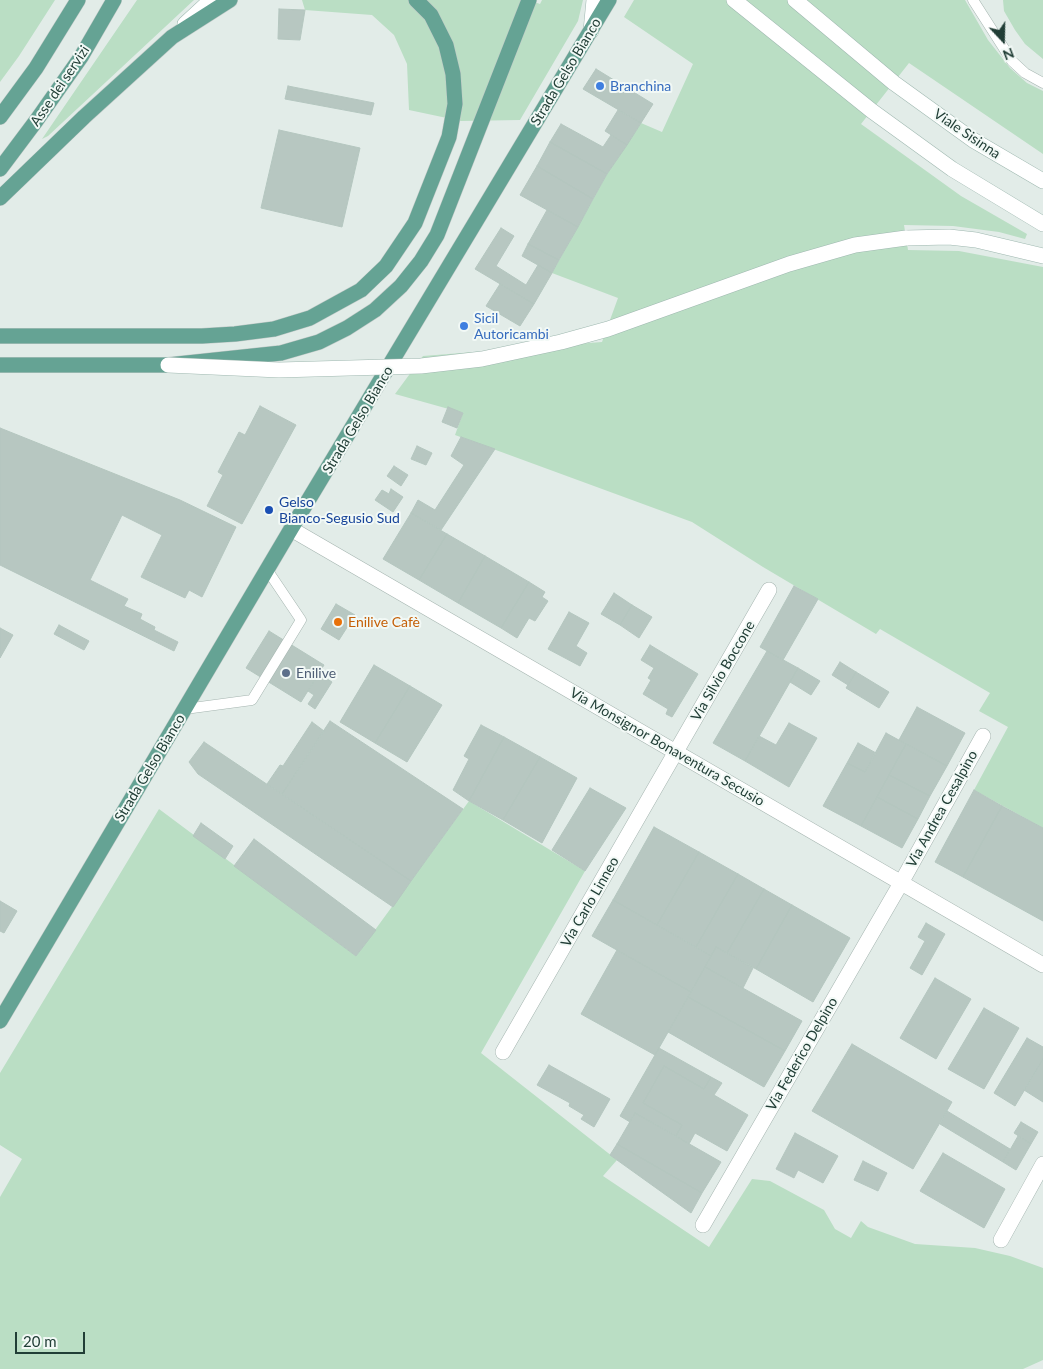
<!DOCTYPE html>
<meta charset="utf-8">
<style>
body{margin:0}
#map{position:relative;width:1043px;height:1369px;overflow:hidden;background:#e2ece8;font-family:Lato,sans-serif}
canvas{display:block}
.north{position:absolute;left:978px;top:15px;width:50px;height:50px;-webkit-text-stroke:4px #f2f9f6;paint-order:stroke;rotate:159deg;font-size:14px;font-weight:700;line-height:20px;text-align:center;color:#213e36}
.north::after{content:'';display:block;margin:auto;width:18px;height:22px;background:#213e36;clip-path:polygon(50% 0,100% 100%,50% 72%,0 100%)}
.scale{position:absolute;left:15px;top:1332px;width:70px;height:22px;box-sizing:border-box;border:2px solid #213e36;border-top:0;padding-left:6px;font-size:15px;line-height:18px;white-space:nowrap;color:#213e36;-webkit-text-stroke:4px #f2f9f6;paint-order:stroke}
</style>
<div id="map">
<canvas width="1043" height="1369"></canvas>
<div class="north">N</div>
<div class="scale">20 m</div>
</div>
<script>
const c = document.querySelector('canvas').getContext('2d');
c.lineJoin = 'round';
function fill(path, color) {
  c.fillStyle = color;
  c.fill(path, 'evenodd');
}
function poly(rows) {
  const path = new Path2D();
  for (const r of rows) {
    path.moveTo(r[0], r[1]);
    for (let i = 2; i < r.length; i += 2) path.lineTo(r[i], r[i + 1]);
  }
  return path;
}
function stroke(path, color, width, dash) {
  c.strokeStyle = color;
  c.lineWidth = width;
  c.lineCap = dash ? 'butt' : 'round';
  c.setLineDash(dash || []);
  c.stroke(path);
}
function write(font, color, halo, rows, align = 'center') {
  c.font = font + ' Lato,sans-serif';
  c.lineWidth = 4;
  c.setLineDash([]);
  c.textBaseline = 'middle';
  c.strokeStyle = halo;
  c.fillStyle = color;
  for (const [text, x, y, turn = 0] of rows) {
    c.save();
    c.translate(x, y);
    c.rotate((+turn || 0) * Math.PI / 180);
    c.textAlign = isNaN(turn) ? turn : align;
    if (halo) c.strokeText(text, 0, 0);
    c.fillText(text, 0, 0);
    c.restore();
  }
}
fill(poly([
 [0,0,55,0,19,56,0,82],
 [137,0,194,0,48,136,42,139],
 [302,0,529,0,540,4,542,0,583,0,578,21,520,120,461,121,409,110,407,64,394,35,372,15,305,10],
 [634,0,965,0,988,40,1010,68,1027,83,1043,91,1043,154,909,63,861,124,961,196,1027,234,1025,239,999,232,953,226,904,225,908,250,959,251,1043,267,1043,828,974,790,1008,727,979,711,990,693,880,629,876,634,763,567,692,522,455,435,463,413,395,394,423,356,602,342,618,298,552,273,607,174,641,123,662,132,693,64,624,17],
 [1003,0,1043,0,1043,59,1025,44,1015,30,1004,11],
 [469,801,585,871,481,1053,617,1160,603,1176,709,1247,752,1179,770,1181,824,1210,835,1229,851,1238,861,1221,868,1227,915,1244,975,1248,1010,1256,1043,1268,1043,1360,1023,1369,0,1369,0,1197,22,1159,0,1145,0,1073,159,809,356,956]
]), '#badec4');
const building = poly([
 [279,9,305,10,300,40,278,39,279,9],
 [596,69,653,104,641,123,583,89,596,69],
 [288,86,374,103,371,115,285,99,288,86],
 [618,110,641,123,627,145,605,131,618,110],
 [561,124,603,147,611,135,627,145,607,174,550,142,561,124],
 [279,130,360,148,342,227,261,208,279,130],
 [550,142,607,174,593,199,537,166,550,142],
 [537,166,593,199,578,227,520,195,537,166],
 [547,210,578,227,559,260,528,244,547,210],
 [501,228,514,236,496,266,526,285,538,265,552,273,534,304,475,269,501,228],
 [528,244,559,260,552,273,522,256,528,244],
 [500,284,534,304,520,326,486,306,500,284],
 [260,406,296,425,242,524,207,506,223,475,218,472,239,432,245,435,260,406],
 [448,407,463,413,457,428,442,422,448,407],
 [0,428,180,500,236,527,202,597,189,590,185,598,141,577,162,535,122,515,90,580,128,599,124,606,142,614,140,619,155,627,154,630,178,642,174,651,0,565,0,428],
 [461,437,495,449,441,530,411,513,418,500,435,510,464,465,451,456,461,437],
 [417,446,432,453,426,465,411,459,417,446],
 [394,466,408,475,401,486,387,476,394,466],
 [391,489,403,497,393,512,375,500,382,490,389,494,391,489],
 [411,513,447,534,419,580,383,559,411,513],
 [447,534,485,556,458,603,419,580,447,534],
 [485,556,529,582,501,628,458,603,485,556],
 [529,582,545,592,542,597,548,601,535,621,529,618,517,638,501,628,529,582],
 [794,586,818,599,783,660,760,647,794,586],
 [614,593,632,605,620,625,601,614,614,593],
 [336,604,355,615,339,640,321,629,336,604],
 [632,605,652,617,639,638,620,625,632,605],
 [569,612,589,623,576,646,587,653,580,666,548,649,569,612],
 [59,625,89,641,84,650,54,634,59,625],
 [0,628,13,635,0,658,0,628],
 [269,631,324,665,301,702,246,668,269,631],
 [650,645,698,674,672,717,666,714,668,709,643,694,651,680,648,678,654,668,641,660,650,645],
 [767,651,798,668,745,761,713,743,767,651],
 [840,662,856,672,848,685,832,675,840,662],
 [374,665,410,686,375,743,340,722,374,665],
 [798,668,820,681,811,695,790,682,798,668],
 [856,672,889,692,879,708,846,688,856,672],
 [319,674,332,682,315,709,308,704,314,695,308,691,319,674],
 [410,686,442,705,407,762,375,743,410,686],
 [917,707,965,733,947,766,899,740,917,707],
 [330,721,463,809,411,881,282,794,330,721],
 [312,722,324,731,282,794,267,784,280,765,283,766,312,722],
 [789,723,817,738,789,787,745,761,759,736,776,745,789,723],
 [481,725,504,737,469,801,453,790,469,759,464,756,481,725],
 [886,733,906,744,861,826,823,806,847,763,865,772,886,733],
 [504,737,540,757,503,820,469,801,504,737],
 [204,742,411,881,393,907,198,774,189,762,204,742],
 [858,743,876,753,865,772,847,763,858,743],
 [906,744,947,766,930,796,889,775,906,744],
 [540,757,577,778,542,843,503,820,540,757],
 [889,775,930,796,918,819,877,797,889,775],
 [590,788,626,808,585,871,552,850,590,788],
 [974,790,1002,806,963,877,935,862,974,790],
 [877,797,918,819,902,848,861,826,877,797],
 [1002,806,1043,828,1043,921,963,877,1002,806],
 [201,823,233,846,225,859,193,836,201,823],
 [654,827,699,852,657,925,613,900,654,827],
 [254,839,376,930,356,956,234,866,254,839],
 [699,852,738,874,696,947,657,925,699,852],
 [738,874,764,889,727,953,716,947,711,956,696,947,738,874],
 [764,889,792,905,756,969,727,953,764,889],
 [613,900,711,956,691,992,592,936,613,900],
 [0,901,17,911,4,933,0,931,0,901],
 [792,905,850,938,813,1002,756,969,792,905],
 [926,923,945,934,922,975,910,968,925,941,918,937,926,923],
 [716,947,753,968,743,988,705,967,716,947],
 [617,950,691,992,655,1055,581,1014,617,950],
 [705,967,802,1021,785,1051,688,997,705,967],
 [935,978,971,999,936,1059,900,1038,935,978],
 [688,997,785,1051,764,1087,668,1032,688,997],
 [984,1008,1019,1028,984,1089,948,1069,984,1008],
 [1027,1038,1043,1047,1043,1059,1015,1106,994,1093,1027,1038],
 [852,1044,952,1102,913,1169,812,1111,852,1044],
 [659,1048,711,1077,704,1089,664,1066,643,1103,682,1125,676,1136,635,1113,630,1122,620,1116,659,1048],
 [1043,1059,1043,1102,1024,1090,1043,1059],
 [549,1065,610,1099,594,1127,581,1119,584,1115,569,1106,570,1103,537,1085,549,1065],
 [664,1066,704,1089,711,1077,722,1083,714,1095,748,1115,727,1151,695,1133,689,1144,676,1136,682,1125,643,1103,664,1066],
 [947,1111,1010,1149,1003,1162,940,1124,947,1111],
 [635,1113,721,1162,702,1193,617,1144,635,1113],
 [1021,1122,1038,1132,1031,1144,1014,1133,1021,1122],
 [795,1133,838,1156,823,1183,798,1170,794,1178,776,1169,795,1133],
 [1018,1136,1031,1144,1016,1170,1003,1162,1018,1136],
 [617,1144,702,1193,691,1213,610,1155,617,1144],
 [943,1153,1005,1189,984,1228,920,1191,943,1153],
 [863,1161,887,1173,878,1191,854,1180,863,1161]
]);
fill(building, '#b7c7c1');
stroke(building, '#b4c6bf', 1);
const lane = poly([
 [973,0,1012,61,1025,73,1043,83],
 [185,709,252,700,301,620,268,571]
]);
const street = poly([
 [291,529,1043,965],
 [503,1052,769,590],
 [703,1225,901,883,983,736],
 [1001,1240,1043,1164]
]);
const secondary = poly([
 [734,0,872,111,952,169,1043,224],
 [795,0,894,83,973,140,1043,181],
 [185,24,211,0],
 [591,31,594,0],
 [906,238,949,237,976,240,1043,256]
]);
const primary = poly([
 [0,117,36,68,78,0],
 [0,169,36,121,81,57,114,0],
 [0,198,84,117,172,37,230,0],
 [0,336,202,336,235,334,274,329,310,318,361,290,386,266,415,223,449,137,455,104,453,74,446,45,431,15,416,0],
 [0,365,168,365,281,353,319,342,347,328,375,310,401,286,421,261,437,235,529,0],
 [0,1021,291,529,609,0]
]);
stroke(lane, '#a4b4af', 11);
stroke(street, '#a4b4af', 16);
stroke(secondary, '#9fb8b0', 16);
stroke(primary, '#c1c9c7', 16);
stroke(lane, '#fff', 10);
stroke(street, '#fff', 15);
stroke(secondary, '#fff', 15);
stroke(primary, '#65a394', 15);
const secondaryBridge = poly([
 [168,365,279,370,421,366,482,359,561,342,608,329,789,264,855,245,906,238]
]);
stroke(secondaryBridge, '#9fb8b0', 16, []);
stroke(secondaryBridge, '#fff', 15);
for (const [x, y, r, color] of [
 [600,86,5,"#3f7fe0"],
 [464,326,5,"#3f7fe0"],
 [269,510,5,"#1a4fb4"],
 [338,622,5,"#e8710a"],
 [286,673,5,"#5c6f8a"]
]) {
  const dot = new Path2D();
  dot.arc(x, y, r, 0, 2 * Math.PI);
  c.fillStyle = color;
  c.fill(dot);
  stroke(dot, '#f2f9f6', 2);
}
write('14px', '#213e36', '#f2f9f6', [
 ["Strada Gelso Bianco",566,72,-59],
 ["Asse dei servizi",60,86,-56],
 ["Viale Sisinna",967,134,34],
 ["Strada Gelso Bianco",358,420,-59],
 ["Via Silvio Boccone",723,671,-60],
 ["Via Monsignor Bonaventura Secusio",667,747,30],
 ["Strada Gelso Bianco",150,768,-59],
 ["Via Andrea Cesalpino",942,809,-61],
 ["Via Carlo Linneo",590,902,-60],
 ["Via Federico Delpino",802,1054,-60]
]);
write('14px', '#366cbe', '#f2f9f6', [
 ["Branchina",610,86],
 ["Sicil",474,318],
 ["Autoricambi",474,334]
], 'left');
write('14px', '#164399', '#f2f9f6', [
 ["Gelso",279,502],
 ["Bianco-Segusio Sud",279,518]
], 'left');
write('14px', '#c56008', '#f2f9f6', [
 ["Enilive Cafè",348,622]
], 'left');
write('14px', '#4e5e75', '#f2f9f6', [
 ["Enilive",296,673]
], 'left');
</script>
